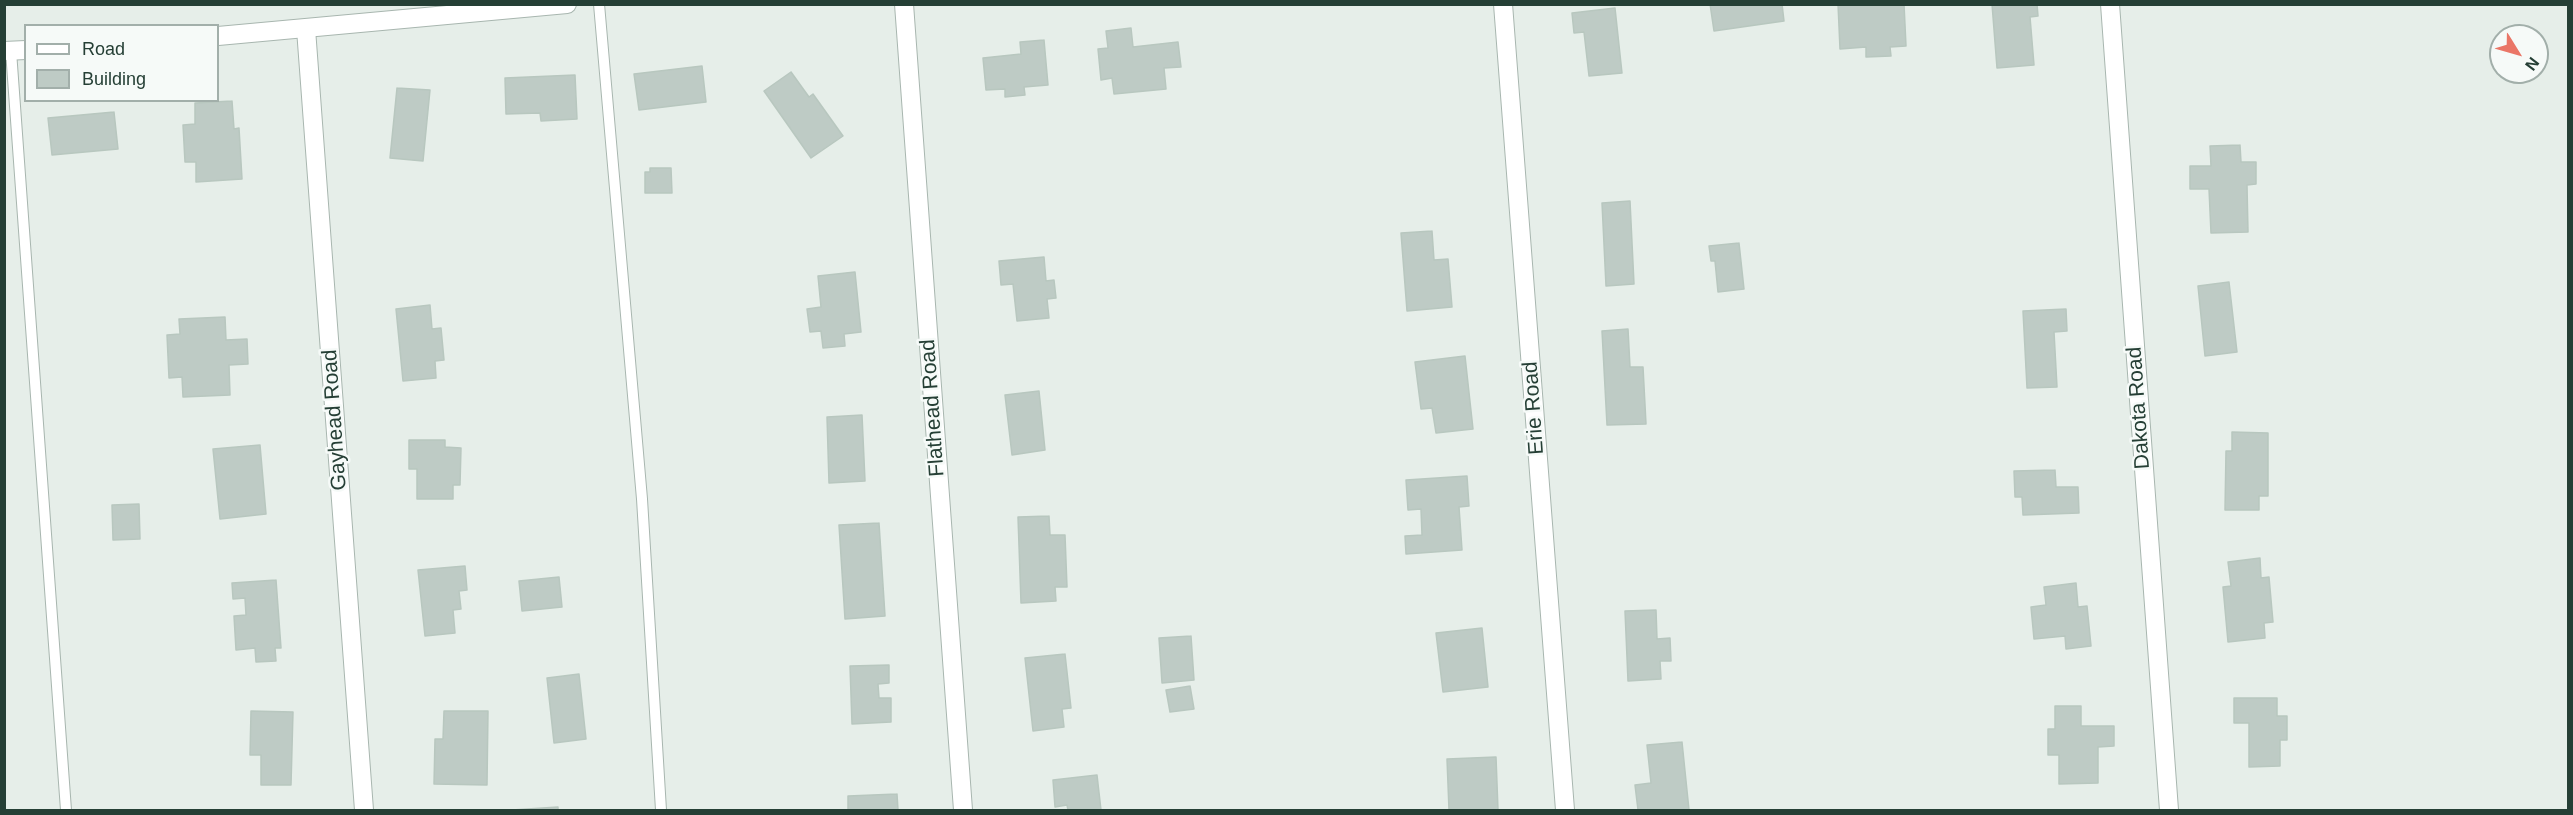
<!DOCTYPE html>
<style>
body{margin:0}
#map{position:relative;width:2573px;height:815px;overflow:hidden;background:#e6eee9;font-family:Helvetica,sans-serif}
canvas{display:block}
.frame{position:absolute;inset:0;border:6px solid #253f35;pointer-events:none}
.legend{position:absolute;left:24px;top:24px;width:195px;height:78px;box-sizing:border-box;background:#f6faf8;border:2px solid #a2afaa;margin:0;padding:8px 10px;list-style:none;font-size:18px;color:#253f35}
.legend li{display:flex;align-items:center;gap:12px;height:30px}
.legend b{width:30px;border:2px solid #a2afaa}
.north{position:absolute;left:2489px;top:24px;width:60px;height:60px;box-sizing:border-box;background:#f6faf8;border:2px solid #a2afaa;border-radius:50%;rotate:127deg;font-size:16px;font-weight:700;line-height:24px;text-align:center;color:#253f35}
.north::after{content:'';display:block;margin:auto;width:21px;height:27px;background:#ea7667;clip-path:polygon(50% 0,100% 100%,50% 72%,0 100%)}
</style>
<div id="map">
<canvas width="2573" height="815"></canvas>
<div class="frame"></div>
<ul class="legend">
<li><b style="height:8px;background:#fff"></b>Road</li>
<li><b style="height:16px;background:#becbc5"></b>Building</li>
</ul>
<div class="north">N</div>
</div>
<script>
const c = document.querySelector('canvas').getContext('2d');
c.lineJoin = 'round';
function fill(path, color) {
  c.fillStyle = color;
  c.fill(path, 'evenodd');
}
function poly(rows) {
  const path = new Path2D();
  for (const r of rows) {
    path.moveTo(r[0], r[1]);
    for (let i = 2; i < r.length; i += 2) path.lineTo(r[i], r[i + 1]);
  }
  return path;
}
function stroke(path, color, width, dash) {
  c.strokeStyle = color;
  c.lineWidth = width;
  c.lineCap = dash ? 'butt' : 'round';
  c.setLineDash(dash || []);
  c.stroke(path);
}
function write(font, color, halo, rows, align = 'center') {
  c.font = font + ' Helvetica,sans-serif';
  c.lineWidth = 5;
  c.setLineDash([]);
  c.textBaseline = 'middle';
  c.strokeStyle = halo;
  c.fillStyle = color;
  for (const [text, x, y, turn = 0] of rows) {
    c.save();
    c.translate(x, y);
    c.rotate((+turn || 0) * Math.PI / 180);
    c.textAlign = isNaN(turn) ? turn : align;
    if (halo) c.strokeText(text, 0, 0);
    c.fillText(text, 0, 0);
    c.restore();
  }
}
const building = poly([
 [1710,4,1782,4,1784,21,1714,31,1710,4],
 [1838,4,1904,4,1906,46,1890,47,1891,56,1866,57,1866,47,1840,49,1838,4],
 [1992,4,2037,4,2038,16,2030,17,2034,65,1997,68,1992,4],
 [1615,8,1622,73,1589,76,1584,32,1574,33,1572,13,1615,8],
 [1131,28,1133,47,1178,42,1181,67,1164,68,1166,89,1114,94,1112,78,1101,80,1098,49,1108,48,1106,31,1131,28],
 [1044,40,1048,85,1024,87,1025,95,1005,97,1005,89,986,90,983,58,1021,54,1020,42,1044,40],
 [702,66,706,102,639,110,634,74,702,66],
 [791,72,809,97,813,94,843,136,811,158,764,91,791,72],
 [575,75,577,119,541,121,540,113,506,114,505,78,575,75],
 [397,88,430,90,423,161,390,158,397,88],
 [232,101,234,129,239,128,242,179,196,182,196,162,185,162,183,125,195,124,195,103,232,101],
 [114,112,118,149,52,155,48,118,114,112],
 [2240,145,2241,162,2256,162,2256,184,2247,185,2248,232,2211,233,2209,189,2190,189,2190,166,2211,166,2210,146,2240,145],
 [650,168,671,168,672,193,645,193,645,172,650,172,650,168],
 [1630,201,1634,284,1606,286,1602,203,1630,201],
 [1432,231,1434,260,1448,259,1452,307,1407,311,1401,233,1432,231],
 [1739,243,1744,289,1718,292,1715,261,1711,261,1709,246,1739,243],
 [1044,257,1046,281,1054,280,1056,298,1047,299,1049,318,1017,321,1013,284,1001,285,999,261,1044,257],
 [855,272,861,332,844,334,845,346,823,348,821,331,810,332,807,309,821,307,818,276,855,272],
 [2229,282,2237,352,2205,356,2198,286,2229,282],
 [430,305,432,329,441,328,444,360,435,361,436,378,403,381,396,309,430,305],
 [2066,309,2067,331,2054,332,2057,387,2027,388,2023,311,2066,309],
 [225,317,226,340,247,339,248,364,229,365,230,395,183,397,182,377,169,378,167,335,180,334,179,319,225,317],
 [1628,329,1630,367,1643,367,1646,424,1607,425,1602,331,1628,329],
 [1465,356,1473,429,1436,433,1432,408,1421,409,1415,362,1465,356],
 [1039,391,1045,450,1012,455,1005,395,1039,391],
 [862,415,865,481,829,483,827,417,862,415],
 [2232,432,2268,433,2268,496,2259,496,2259,510,2225,510,2226,451,2232,451,2232,432],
 [409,440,445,440,445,447,461,448,460,485,453,485,453,499,417,499,417,469,409,469,409,440],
 [260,445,266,514,220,519,213,449,260,445],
 [2055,470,2056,487,2078,487,2079,513,2023,515,2022,497,2015,497,2014,471,2055,470],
 [1467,476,1469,506,1459,507,1462,550,1406,554,1405,536,1422,535,1421,509,1408,510,1406,480,1467,476],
 [139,504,140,539,113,540,112,505,139,504],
 [1049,516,1050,535,1065,535,1067,587,1055,587,1056,601,1021,603,1018,517,1049,516],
 [879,523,885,616,845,619,839,525,879,523],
 [2260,558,2261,578,2269,577,2273,622,2264,623,2265,638,2228,642,2223,587,2231,586,2228,562,2260,558],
 [465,566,467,590,459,591,461,609,453,610,455,633,425,636,418,570,465,566],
 [559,577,562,607,522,611,519,581,559,577],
 [276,580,281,648,275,648,276,661,256,662,255,648,236,650,234,616,246,615,245,598,233,599,232,583,276,580],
 [2076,583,2078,607,2087,606,2091,646,2066,649,2065,636,2034,639,2031,607,2046,605,2044,587,2076,583],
 [1656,610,1657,639,1670,638,1671,661,1660,661,1661,679,1628,681,1625,611,1656,610],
 [1482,628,1488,687,1443,692,1436,633,1482,628],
 [1191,636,1194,680,1162,683,1159,638,1191,636],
 [1065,654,1071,708,1062,709,1064,727,1033,731,1025,658,1065,654],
 [889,665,889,683,878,684,879,698,891,698,891,722,852,724,850,666,889,665],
 [579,674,586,739,554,743,547,678,579,674],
 [1190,686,1194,709,1170,712,1166,690,1190,686],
 [2234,698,2277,698,2277,716,2287,716,2287,740,2280,740,2280,766,2249,767,2249,723,2234,723,2234,698],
 [2055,706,2081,706,2081,726,2114,726,2114,746,2098,747,2098,783,2059,784,2059,755,2048,755,2048,729,2055,729,2055,706],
 [251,711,293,712,291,785,261,785,261,755,250,755,251,711],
 [444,711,488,711,487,785,434,784,435,739,443,739,444,711],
 [1682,742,1689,810,1638,810,1635,785,1651,783,1647,745,1682,742],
 [1496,757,1498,810,1449,810,1447,759,1496,757],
 [1097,775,1101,810,1068,810,1067,805,1055,807,1053,780,1097,775],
 [897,794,898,810,848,810,848,796,897,794],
 [558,807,558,810,512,810,558,807]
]);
fill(building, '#becbc5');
stroke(building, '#b8c7bf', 1.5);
const service = poly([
 [599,4,642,499,661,810],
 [11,51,66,810]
]);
const minor = poly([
 [904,4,963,810],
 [1503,4,1565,810],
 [2110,4,2169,810],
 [306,29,364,810]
]);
const tertiary = poly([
 [218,36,567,4],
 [4,51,26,50]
]);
stroke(service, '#a8b6af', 12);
stroke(minor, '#a8b6af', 20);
stroke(tertiary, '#a8b6af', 20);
stroke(service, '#fff', 10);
stroke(minor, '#fff', 18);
stroke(tertiary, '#fff', 18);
write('21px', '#253f35', '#f6faf8', [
 ["Flathead Road",933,408,-94],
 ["Erie Road",1534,408,-94],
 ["Dakota Road",2139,408,-94],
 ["Gayhead Road",335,420,-94]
]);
</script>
